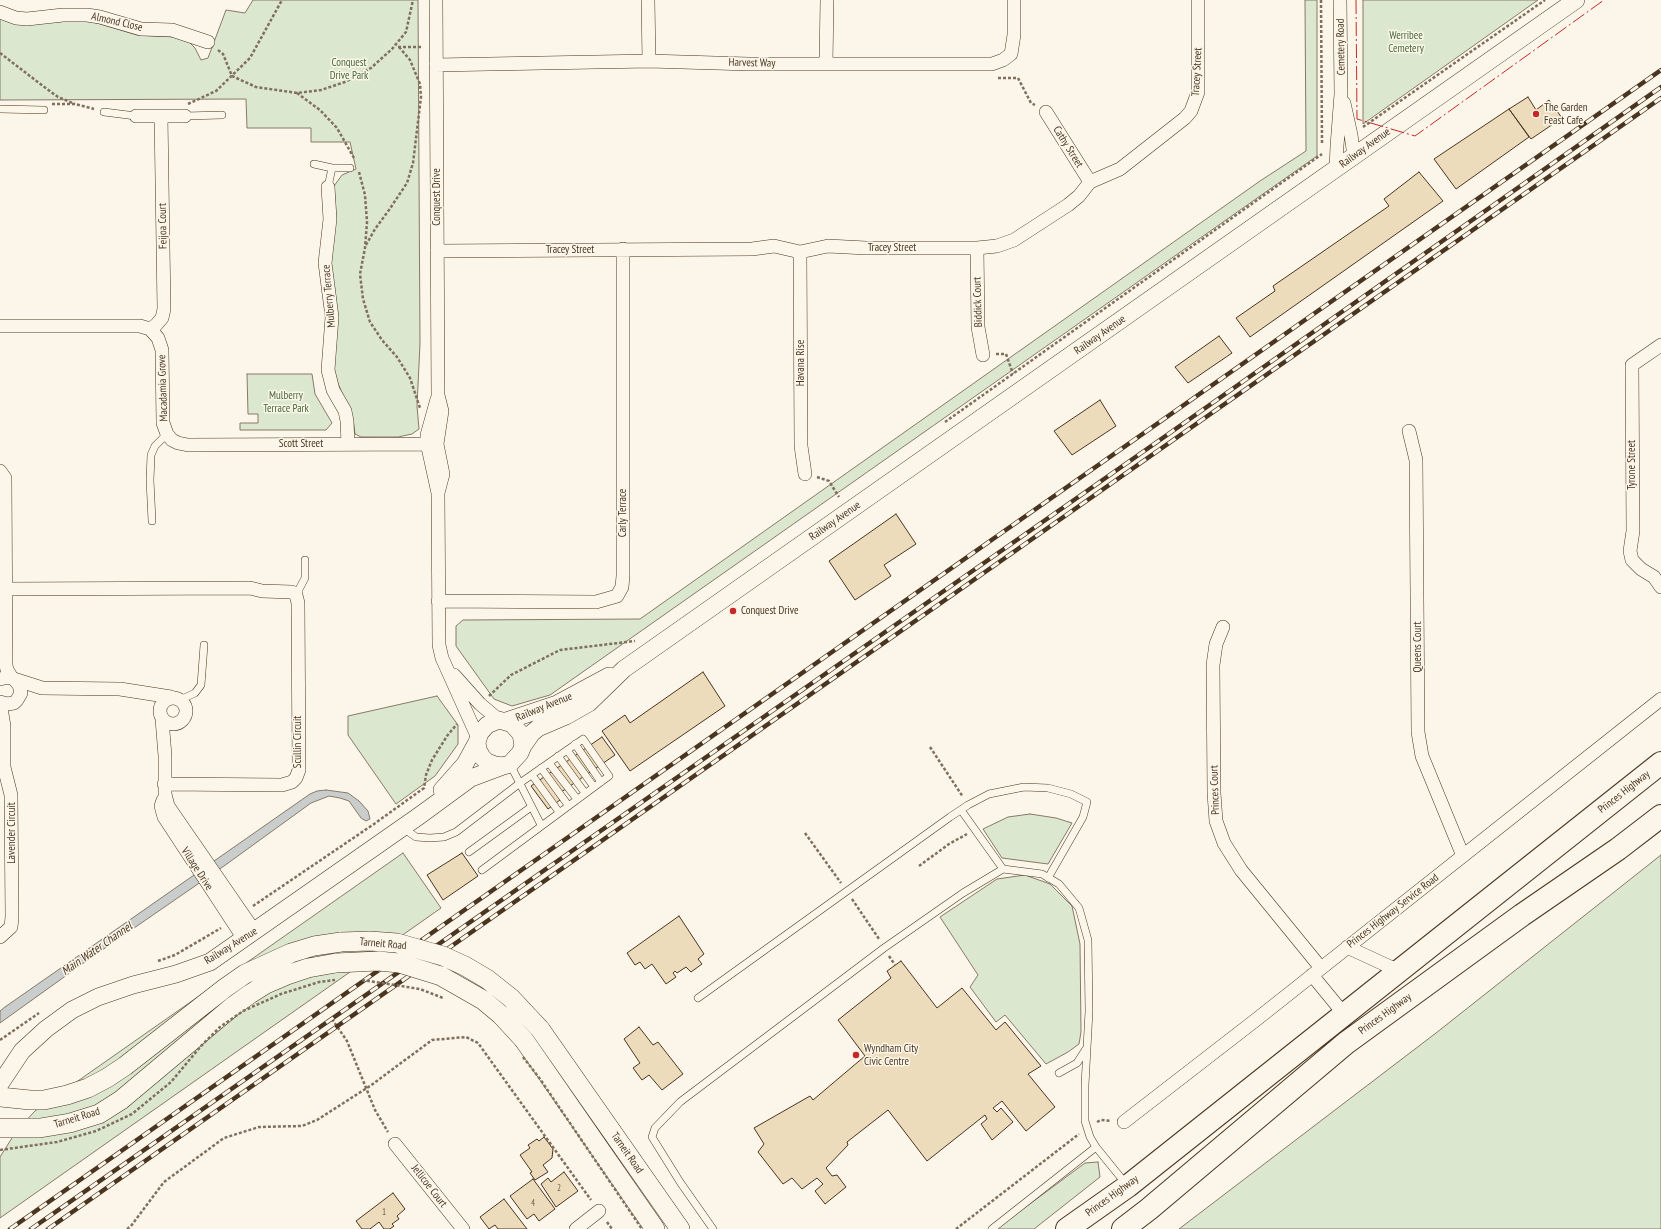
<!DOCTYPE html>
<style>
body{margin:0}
canvas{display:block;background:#fbf6e9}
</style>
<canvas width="1661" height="1229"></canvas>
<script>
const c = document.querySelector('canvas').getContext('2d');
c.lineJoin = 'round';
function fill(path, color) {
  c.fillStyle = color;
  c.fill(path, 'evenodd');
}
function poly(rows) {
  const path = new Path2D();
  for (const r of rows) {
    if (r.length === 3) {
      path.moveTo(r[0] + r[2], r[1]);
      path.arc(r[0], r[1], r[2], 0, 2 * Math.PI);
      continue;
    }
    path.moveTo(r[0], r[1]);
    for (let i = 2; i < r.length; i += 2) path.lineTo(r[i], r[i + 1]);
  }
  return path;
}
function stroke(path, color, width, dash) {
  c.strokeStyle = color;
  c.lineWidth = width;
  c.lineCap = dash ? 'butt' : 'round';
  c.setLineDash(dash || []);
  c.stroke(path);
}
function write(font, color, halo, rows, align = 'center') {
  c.font = font + ' "PT Sans Narrow",sans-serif';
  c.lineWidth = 3;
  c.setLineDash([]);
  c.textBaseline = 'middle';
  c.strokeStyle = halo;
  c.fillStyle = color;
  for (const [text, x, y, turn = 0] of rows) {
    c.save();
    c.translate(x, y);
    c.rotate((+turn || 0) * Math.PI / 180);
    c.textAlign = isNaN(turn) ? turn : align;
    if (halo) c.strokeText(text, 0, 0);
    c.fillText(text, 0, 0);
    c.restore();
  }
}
const green = poly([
 [253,0,418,0,420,344,417,406,419,429,412,434,398,437,361,437,355,434,353,419,334,374,334,357,337,325,332,282,331,257,336,217,334,186,342,175,356,169,350,142,311,142,311,128,247,128,246,99,0,100,0,18,53,22,87,20,137,35,175,37,188,41,195,48,201,60,208,58,226,10,245,13,253,0],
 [1305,0,1317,0,1317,156,550,695,512,706,494,699,456,646,456,626,463,620,640,619,1260,181,1306,151,1305,0],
 [1363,0,1538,0,1363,124,1363,0],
 [247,374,312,374,315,394,332,423,326,430,240,430,240,423,258,423,258,414,248,414,247,374],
 [437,696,458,725,458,744,435,776,396,804,348,735,348,716,437,696],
 [1030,814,1056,818,1072,823,1048,864,1002,858,983,829,1008,817,1030,814],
 [403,853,441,908,0,1218,0,1157,17,1130,35,1111,403,853],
 [1661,855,1661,1229,1179,1229,1436,1033,1661,855],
 [1025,875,1050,884,1072,906,1080,944,1081,1032,1079,1044,1068,1052,1046,1064,1005,1015,996,1022,970,987,978,975,940,917,997,879,1025,875],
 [1098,1162,1100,1177,1034,1229,996,1229,1085,1163,1098,1162]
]);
fill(green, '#dce7d0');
stroke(green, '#887966', 1);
const water = poly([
 [326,790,348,793,359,801,368,811,370,819,366,821,361,818,349,801,340,798,329,796,311,803,224,866,92,957,0,1023,0,1011,5,1007,310,794,317,791,326,790]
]);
fill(water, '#c9cecd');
stroke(water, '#887966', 1);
const building = poly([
 [1528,97,1536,110,1549,100,1562,118,1531,139,1509,109,1528,97],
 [1509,109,1529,137,1456,189,1434,159,1509,109],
 [1419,172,1443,201,1250,337,1236,318,1275,291,1273,286,1389,206,1384,199,1419,172],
 [1219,336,1232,353,1188,383,1175,367,1219,336],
 [1100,400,1116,426,1072,455,1054,431,1100,400],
 [896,514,916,544,884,565,891,576,855,600,829,561,896,514],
 [703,672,725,706,630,771,602,731,625,715,630,723,703,672],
 [602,737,615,755,557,795,560,800,548,809,531,786,602,737],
 [462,853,478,876,443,900,427,875,462,853],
 [679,916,704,954,698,959,702,964,691,972,686,967,677,973,675,971,673,973,676,977,666,984,652,964,645,969,640,962,635,965,627,953,679,916],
 [901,961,937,1008,962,988,996,1030,1005,1022,1041,1066,1028,1074,1055,1107,1026,1131,1002,1101,993,1108,997,1112,1001,1108,1013,1122,992,1140,981,1124,987,1119,985,1115,927,1161,888,1110,847,1142,848,1145,826,1168,832,1176,837,1175,846,1187,825,1204,815,1191,823,1184,817,1178,802,1189,792,1178,783,1184,758,1152,764,1144,754,1128,810,1096,813,1100,865,1056,838,1020,891,978,887,971,901,961],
 [639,1027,653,1045,658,1042,683,1074,662,1090,649,1075,642,1080,633,1068,640,1063,624,1039,639,1027],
 [544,1137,553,1149,552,1158,543,1165,548,1172,535,1180,530,1173,532,1172,520,1155,530,1148,528,1145,537,1139,539,1141,544,1137],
 [564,1172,578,1191,556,1207,541,1184,548,1178,551,1182,564,1172],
 [533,1179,555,1209,539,1221,534,1214,527,1219,510,1196,533,1179],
 [393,1193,405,1209,397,1216,399,1219,392,1224,394,1226,390,1229,384,1229,379,1222,370,1229,362,1229,356,1221,393,1193],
 [504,1199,527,1229,498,1229,495,1225,489,1229,480,1217,504,1199]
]);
fill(building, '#ecdcbc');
stroke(building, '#4a3520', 1);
const service = poly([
 [0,109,44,110],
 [104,112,136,116],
 [185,116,222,115],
 [314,164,332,168,350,168],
 [328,187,332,168],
 [152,521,150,480,151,455,155,446,167,434],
 [296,595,305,578,305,560],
 [180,700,195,693,201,685,204,645],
 [575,744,601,782],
 [567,750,594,787],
 [558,756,585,793],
 [549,763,577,799],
 [510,764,541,825],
 [541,768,568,805],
 [532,775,559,812],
 [961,810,1003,869],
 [403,828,416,837,430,838,444,837,456,832,520,783,583,739,609,776,482,870],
 [469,852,531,807],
 [698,998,950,817,968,805,989,794,1024,787,1048,788,1071,794,1087,802,1083,817,1048,878],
 [1059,1073,1077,1063,1086,1049],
 [713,1229,680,1182,652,1137,655,1128,680,1102,884,948,963,893,1003,869,1042,874,1059,884,1079,908,1088,940,1089,1011,1085,1085,1085,1121,1090,1137,1096,1147,1126,1184],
 [992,1229,1096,1147]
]);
const minor = poly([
 [436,0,438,395,442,411,437,444,443,474,438,493],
 [648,0,649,61],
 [0,12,16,18,27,19,63,15,87,15,100,17,141,29,172,30,208,42],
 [826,64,827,0],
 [436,65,649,61,749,64,992,64,1003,60,1011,54,1014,35,1014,0],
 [1344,103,1351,135,1354,156],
 [1046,112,1090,182],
 [136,116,185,116],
 [1336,169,1337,146,1341,94,1340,0],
 [328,187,330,219,325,263,332,317,328,370,333,390,345,411,347,421,348,444],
 [977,248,978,327,983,355],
 [437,251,752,249,774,246,800,252,828,246,866,248,977,248,997,246,1014,240,1068,205,1079,196,1090,182,1120,169,1185,118,1191,111,1198,92,1198,0],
 [800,252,801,446,805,474],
 [0,326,140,326,150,329,158,338,162,350,163,423,167,434,172,440,178,443,188,445,437,444],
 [150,329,156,325,162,318,164,309,161,116],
 [1661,345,1632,365,1633,531,1630,551,1632,560,1641,569,1654,577,1661,587],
 [437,399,427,435,427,443,438,493,439,645,442,658,478,738],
 [1409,431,1416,460,1418,732,1422,756,1463,856],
 [0,471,5,478,6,665,7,670,12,678],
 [0,589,250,588,262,591,292,592,296,595,298,603,299,770,296,778,292,782,282,785,164,784],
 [438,601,596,602,617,596,622,587,623,576,623,249],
 [1223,627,1216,644,1213,665,1214,793,1216,821,1224,843,1241,870,1321,968],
 [454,675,480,704,499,720],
 [0,679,8,677,14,679,19,685,21,693,17,700,14,703,7,704,0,702,4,726,4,767,11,795,12,917,11,927,0,937],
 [14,679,42,688,120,689,171,697],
 [173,711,13],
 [162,719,165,756,165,794,168,806,255,932],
 [163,800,161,806,164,817,244,939],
 [1347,947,1399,971],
 [1312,975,1344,1014],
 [1124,1122,1257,1019,1661,699],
 [395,1144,463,1229],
 [576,1229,599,1211]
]);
const tertiary = poly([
 [506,721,557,704,609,676],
 [523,746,532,733,538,728,566,716,589,703,624,669,1576,0],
 [442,790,465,764,477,742,480,733,487,725,499,720,512,724,521,734,523,746,520,753,510,764,503,766,495,765,487,762,482,757,478,750,477,742],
 [0,1084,22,1051,46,1029,72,1010,98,997,133,985,176,974,210,962,419,816,471,778,503,766]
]);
const secondary = poly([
 [540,1029,680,1229],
 [524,1040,655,1229],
 [0,1097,30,1100,44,1100,67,1095,88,1088,107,1078,125,1066,225,988,245,974,291,953,314,946,341,942],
 [0,1128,40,1128,70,1123,99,1114,121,1100,232,1007,250,994,266,984,287,975,308,968,336,963]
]);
const trunk = poly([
 [1067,1229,1128,1186,1661,763],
 [1123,1229,1149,1209,1346,1043,1522,915,1618,849,1661,816]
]);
stroke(service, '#4a3520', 8);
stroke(minor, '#4a3520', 14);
stroke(tertiary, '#4a3520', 18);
stroke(secondary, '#4a3520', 20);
stroke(trunk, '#4a3520', 24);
stroke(poly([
 [1321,0,1322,143],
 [398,47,423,47],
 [399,47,410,60,420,84],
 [218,50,223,54,232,76,256,87,297,93,321,90,345,82,371,68,392,49,406,32,413,0],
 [0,53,43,86,58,97,75,104],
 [998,78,1018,78,1031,103,1035,105],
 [297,93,320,110,337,128,354,158],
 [52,104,75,104,94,109],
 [188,104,216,91,250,58,282,0],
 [1363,127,1545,0],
 [359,172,365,195,367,222,365,248,360,274,363,299,370,322,382,340,397,357,410,378,420,408],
 [366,245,375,229,389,210,407,183,413,163,421,97,420,84],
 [996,354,1006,354,1013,374],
 [945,422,1322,154],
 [817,477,829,481,839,497],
 [489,696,511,675,560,650,635,641],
 [930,747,963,797],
 [805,833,841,883],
 [919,866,949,844,967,834],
 [852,899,879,939],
 [253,906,374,824,424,788,426,775,432,760,447,736,457,724],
 [889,956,895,965],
 [158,961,175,955,221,928],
 [332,1019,347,1041,375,1110,388,1132],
 [0,1040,39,1013],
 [1097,1122,1101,1120,1111,1121],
 [607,1222,612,1229],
 [127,1229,131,1226,164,1182,224,1138,259,1127,302,1126,317,1120,370,1086,432,1040,466,1037,478,1043,591,1200],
 [956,1229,1079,1134]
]), '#7f6f5c', 2.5, [3, 2]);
stroke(service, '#fbf6e9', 7);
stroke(minor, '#fbf6e9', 13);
stroke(tertiary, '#fbf6e9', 17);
stroke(secondary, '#fbf6e9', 19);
stroke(trunk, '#fbf6e9', 22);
const rail = poly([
 [10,1229,1661,70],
 [31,1229,1167,435,1661,87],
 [48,1229,1661,98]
]);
stroke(rail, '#4a3520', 4.5);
stroke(rail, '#fbf6e9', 3, [9]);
const secondaryBridge = poly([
 [341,942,370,941,397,943,443,956,465,966,487,979,511,998,540,1029],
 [336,963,378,961,399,963,441,976,483,1000,501,1015,524,1040]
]);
stroke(secondaryBridge, '#4a3520', 20, []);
stroke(poly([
 [362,980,420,989,443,998],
 [523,1057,540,1079,642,1229],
 [0,1150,57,1142,96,1131,132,1114,171,1082,201,1046,220,1027,243,1011,281,994,319,982,335,980]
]), '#7f6f5c', 2.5, [3, 2]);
stroke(secondaryBridge, '#fbf6e9', 19);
stroke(poly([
 [1356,0,1357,119,1415,136,1604,0]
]), '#c62828', 1, [14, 3, 2, 3]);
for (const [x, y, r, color] of [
 [1536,114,4,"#c62828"],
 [733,611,4,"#c62828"],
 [856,1055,4,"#c62828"]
]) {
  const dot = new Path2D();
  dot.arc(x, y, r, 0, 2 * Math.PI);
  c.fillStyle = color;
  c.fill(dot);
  stroke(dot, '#fbf6e9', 1.5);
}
write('9px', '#725f47', null, [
 ["2",559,1188],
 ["4",533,1203],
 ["1",384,1212]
]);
write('11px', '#4a3520', '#fbf6e9', [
 ["Almond Close",117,22,13],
 ["Cemetery Road",1341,47,-91],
 ["Harvest Way",752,63,1],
 ["Tracey Street",1197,72,-87],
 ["Cathy Street",1068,147,58],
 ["Railway Avenue",1365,148,-36],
 ["Conquest Drive",437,197,-90],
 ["Feijoa Court",163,226,-91],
 ["Tracey Street",892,248],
 ["Tracey Street",570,250],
 ["Mulberry Terrace",329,296,-95],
 ["Biddick Court",978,302,-92],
 ["Railway Avenue",1100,335,-35],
 ["Havana Rise",801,363,-90],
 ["Macadamia Grove",163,388,-92],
 ["Scott Street",301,444],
 ["Tyrone Street",1632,465,-90],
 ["Carly Terrace",623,513,-90],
 ["Railway Avenue",835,521,-35],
 ["Queens Court",1418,647,-90],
 ["Railway Avenue",544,707,-22],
 ["Scullin Circuit",298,742,-90],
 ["Princes Court",1215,790,-92],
 ["Princes Highway",1624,792,-38],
 ["Lavender Circuit",12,833,-90],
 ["Village Drive",197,869,57],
 ["Princes Highway Service Road",1393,911,-38],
 ["Tarneit Road",383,944,5],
 ["Railway Avenue",231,946,-32],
 ["Princes Highway",1385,1014,-36],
 ["Tarneit Road",77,1118,-17],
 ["Tarneit Road",627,1153,55],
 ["Jellicoe Court",429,1186,52],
 ["Princes Highway",1112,1196,-36]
]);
write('11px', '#436837', '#fbf6e9', [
 ["Werribee",1406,36],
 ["Cemetery",1406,49],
 ["Conquest",349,63],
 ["Drive Park",349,76],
 ["Mulberry",286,396],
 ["Terrace Park",286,409]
]);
write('11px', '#4a3520', '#fbf6e9', [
 ["The Garden",1544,108],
 ["Feast Cafe",1544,121],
 ["Conquest Drive",741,611],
 ["Wyndham City",864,1049],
 ["Civic Centre",864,1062]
], 'left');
write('italic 12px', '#4a3520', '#fbf6e9', [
 ["Main Water Channel",97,949,-35]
]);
</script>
